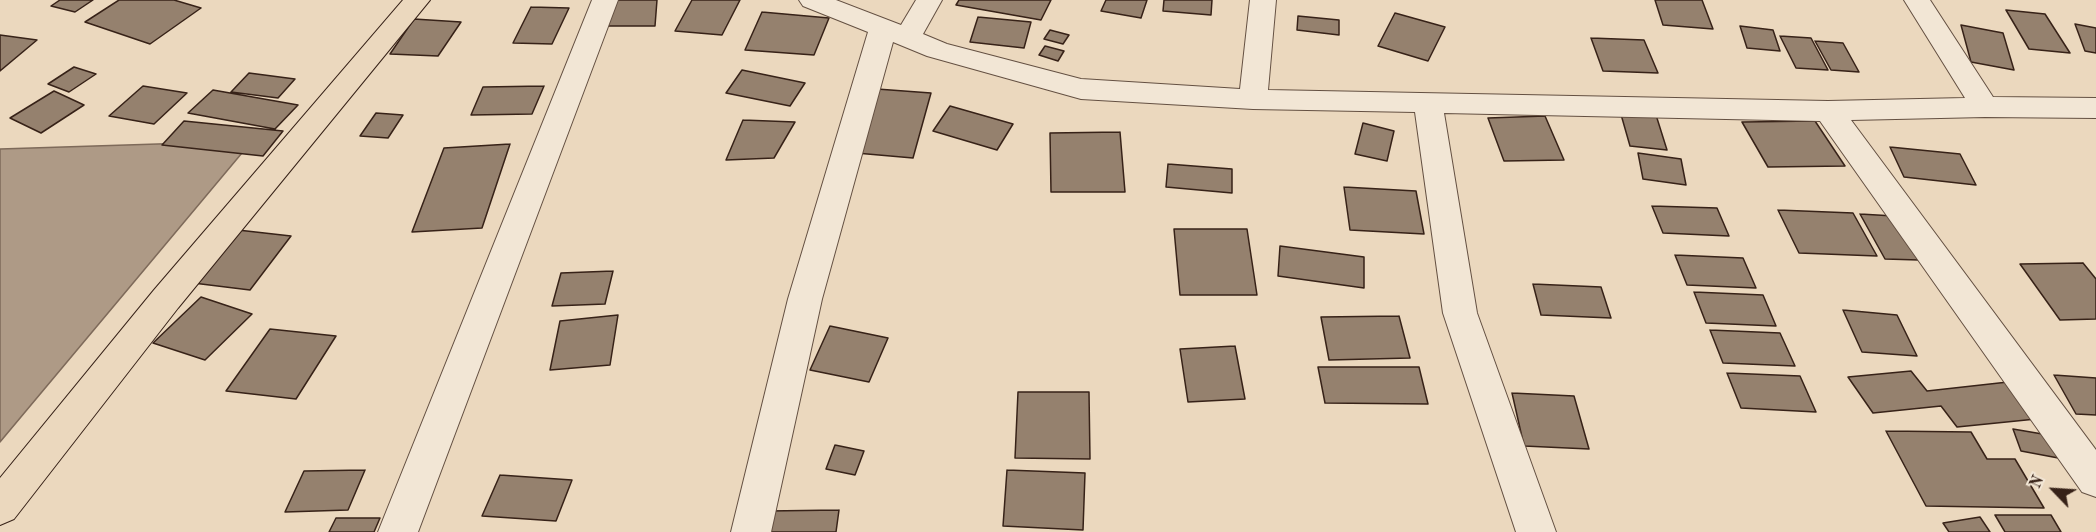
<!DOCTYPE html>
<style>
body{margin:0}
#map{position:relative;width:2096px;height:532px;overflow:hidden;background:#ebd8be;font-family:"Old Standard TT",serif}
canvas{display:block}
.north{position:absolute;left:2024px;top:460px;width:60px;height:60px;-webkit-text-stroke:4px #f2e6d5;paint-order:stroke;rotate:295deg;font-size:16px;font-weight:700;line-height:24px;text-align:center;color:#372218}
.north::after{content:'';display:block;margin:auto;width:21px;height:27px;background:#372218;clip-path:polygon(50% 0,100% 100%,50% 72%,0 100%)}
</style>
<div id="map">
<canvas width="2096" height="532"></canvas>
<div class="north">N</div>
</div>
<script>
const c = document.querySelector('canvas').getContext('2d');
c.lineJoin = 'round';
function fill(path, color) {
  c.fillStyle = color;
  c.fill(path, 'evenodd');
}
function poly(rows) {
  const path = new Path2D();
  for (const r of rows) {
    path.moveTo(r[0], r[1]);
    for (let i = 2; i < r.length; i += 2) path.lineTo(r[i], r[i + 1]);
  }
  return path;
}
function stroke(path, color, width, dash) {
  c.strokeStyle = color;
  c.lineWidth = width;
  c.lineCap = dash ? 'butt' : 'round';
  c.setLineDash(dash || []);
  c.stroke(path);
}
const water = poly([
 [252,141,0,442,0,149,252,141]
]);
fill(water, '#ae9a86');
stroke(water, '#7e6a5a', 1.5);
const building = poly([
 [60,0,93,0,75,12,51,6,60,0],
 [119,0,174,0,201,8,150,44,85,22,119,0],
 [612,0,657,0,655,26,603,26,612,0],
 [692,0,740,0,722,35,675,31,692,0],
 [959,0,1051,0,1041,20,956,5,959,0],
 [1106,0,1147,0,1141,18,1101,11,1106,0],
 [1164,0,1212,0,1211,15,1163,11,1164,0],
 [1655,0,1702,0,1713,29,1663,25,1655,0],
 [531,7,569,8,552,44,513,43,531,7],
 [2006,10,2045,14,2070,53,2029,49,2006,10],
 [762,12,829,18,814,55,745,50,762,12],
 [1395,13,1445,27,1428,61,1378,46,1395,13],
 [1298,16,1339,20,1339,35,1297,30,1298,16],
 [978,17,1031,22,1024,48,970,42,978,17],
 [414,19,461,22,438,56,390,54,414,19],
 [2075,24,2096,28,2096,53,2085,51,2075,24],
 [1961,25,2003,33,2014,70,1971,62,1961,25],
 [1740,26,1773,30,1780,51,1747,48,1740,26],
 [1050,30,1069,35,1063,44,1044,39,1050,30],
 [0,35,37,40,0,71,0,35],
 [1780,36,1811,38,1828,70,1796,68,1780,36],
 [1591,38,1644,40,1658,73,1603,71,1591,38],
 [1815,41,1843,43,1859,72,1831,70,1815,41],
 [1045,46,1064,51,1058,61,1039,55,1045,46],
 [74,67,96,74,69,92,48,84,74,67],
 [742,70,805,83,790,106,726,93,742,70],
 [249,73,295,79,278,98,231,92,249,73],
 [143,86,187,93,154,124,109,116,143,86],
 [544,86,532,114,471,115,483,87,544,86],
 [877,89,931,93,913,158,856,153,877,89],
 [213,90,298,105,275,129,188,113,213,90],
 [54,91,84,105,41,133,10,118,54,91],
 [950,106,1013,124,997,150,933,131,950,106],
 [1620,111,1656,115,1667,150,1630,146,1620,111],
 [376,113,403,115,388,138,360,136,376,113],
 [1545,116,1564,160,1504,161,1488,118,1545,116],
 [743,120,795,122,774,158,726,160,743,120],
 [184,121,283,131,263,156,162,145,184,121],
 [1815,121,1845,166,1768,167,1742,122,1815,121],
 [1363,123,1394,131,1387,161,1355,154,1363,123],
 [1120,132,1125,192,1051,192,1050,133,1120,132],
 [510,144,482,228,412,232,444,148,510,144],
 [1890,147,1960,154,1976,185,1904,177,1890,147],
 [1638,153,1681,159,1686,185,1643,179,1638,153],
 [1168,164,1232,169,1232,193,1166,187,1168,164],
 [1344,187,1416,191,1424,234,1350,230,1344,187],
 [1652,206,1717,208,1729,236,1663,233,1652,206],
 [1778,210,1853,213,1877,256,1799,253,1778,210],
 [1860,214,1894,216,1919,260,1885,259,1860,214],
 [229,229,291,236,250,290,185,282,229,229],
 [1174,229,1247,229,1257,295,1180,295,1174,229],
 [1280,246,1364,257,1364,288,1278,276,1280,246],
 [1675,255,1743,258,1756,288,1687,285,1675,255],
 [2083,263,2096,279,2096,319,2060,320,2020,264,2083,263],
 [613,271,605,304,552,306,561,273,613,271],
 [1533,284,1601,287,1611,318,1541,315,1533,284],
 [1694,292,1763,295,1776,326,1706,323,1694,292],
 [201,297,252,314,205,360,153,343,201,297],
 [1843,310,1897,315,1917,356,1862,352,1843,310],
 [618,315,610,365,550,370,560,321,618,315],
 [1399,316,1410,358,1329,360,1321,317,1399,316],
 [830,326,888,338,869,382,810,370,830,326],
 [270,329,336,336,296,399,226,391,270,329],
 [1710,330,1780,333,1795,366,1723,363,1710,330],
 [1235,346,1245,399,1188,402,1180,349,1235,346],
 [1318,367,1419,367,1428,404,1325,403,1318,367],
 [1911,371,1927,391,2017,381,2046,418,1957,427,1941,406,1873,413,1848,377,1911,371],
 [1727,373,1800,376,1816,412,1741,408,1727,373],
 [2054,375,2096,378,2096,415,2076,414,2054,375],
 [1018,392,1089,392,1090,459,1015,458,1018,392],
 [1512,393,1574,396,1589,449,1524,446,1512,393],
 [2013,429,2060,437,2069,460,2021,451,2013,429],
 [1886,431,1971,432,1987,459,2015,459,2044,508,1926,506,1886,431],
 [835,445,864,451,855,475,826,469,835,445],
 [365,470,348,510,285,512,304,471,365,470],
 [1007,470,1085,473,1083,530,1003,526,1007,470],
 [500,475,572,480,556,521,482,516,500,475],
 [839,510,836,532,765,532,768,511,839,510],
 [1995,515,2051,515,2061,532,2005,532,1995,515],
 [1980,517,1990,532,1949,532,1943,523,1980,517],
 [336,518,380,518,374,532,329,532,336,518]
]);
fill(building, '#95816e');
stroke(building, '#372218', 1.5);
const minor = poly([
 [592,0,618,0,418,532,378,532,592,0],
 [799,0,836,0,901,25,916,0,942,0,923,34,947,44,1081,79,1240,89,1250,0,1276,0,1268,90,1828,101,1965,98,1904,0,1930,0,1993,97,2096,98,2096,118,1985,117,1851,120,2096,450,2096,497,2082,492,1820,121,1444,113,1477,313,1556,532,1516,532,1443,313,1415,112,1253,109,1081,99,927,56,893,42,822,299,771,532,731,532,788,299,868,32,803,6,799,0]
]);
const major = poly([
 [403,0,430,0,178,308,14,519,0,525,0,478,154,290,403,0]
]);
stroke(minor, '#645042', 2);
stroke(major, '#372218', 2);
fill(minor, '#f2e6d5');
fill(major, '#ebd8be');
</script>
